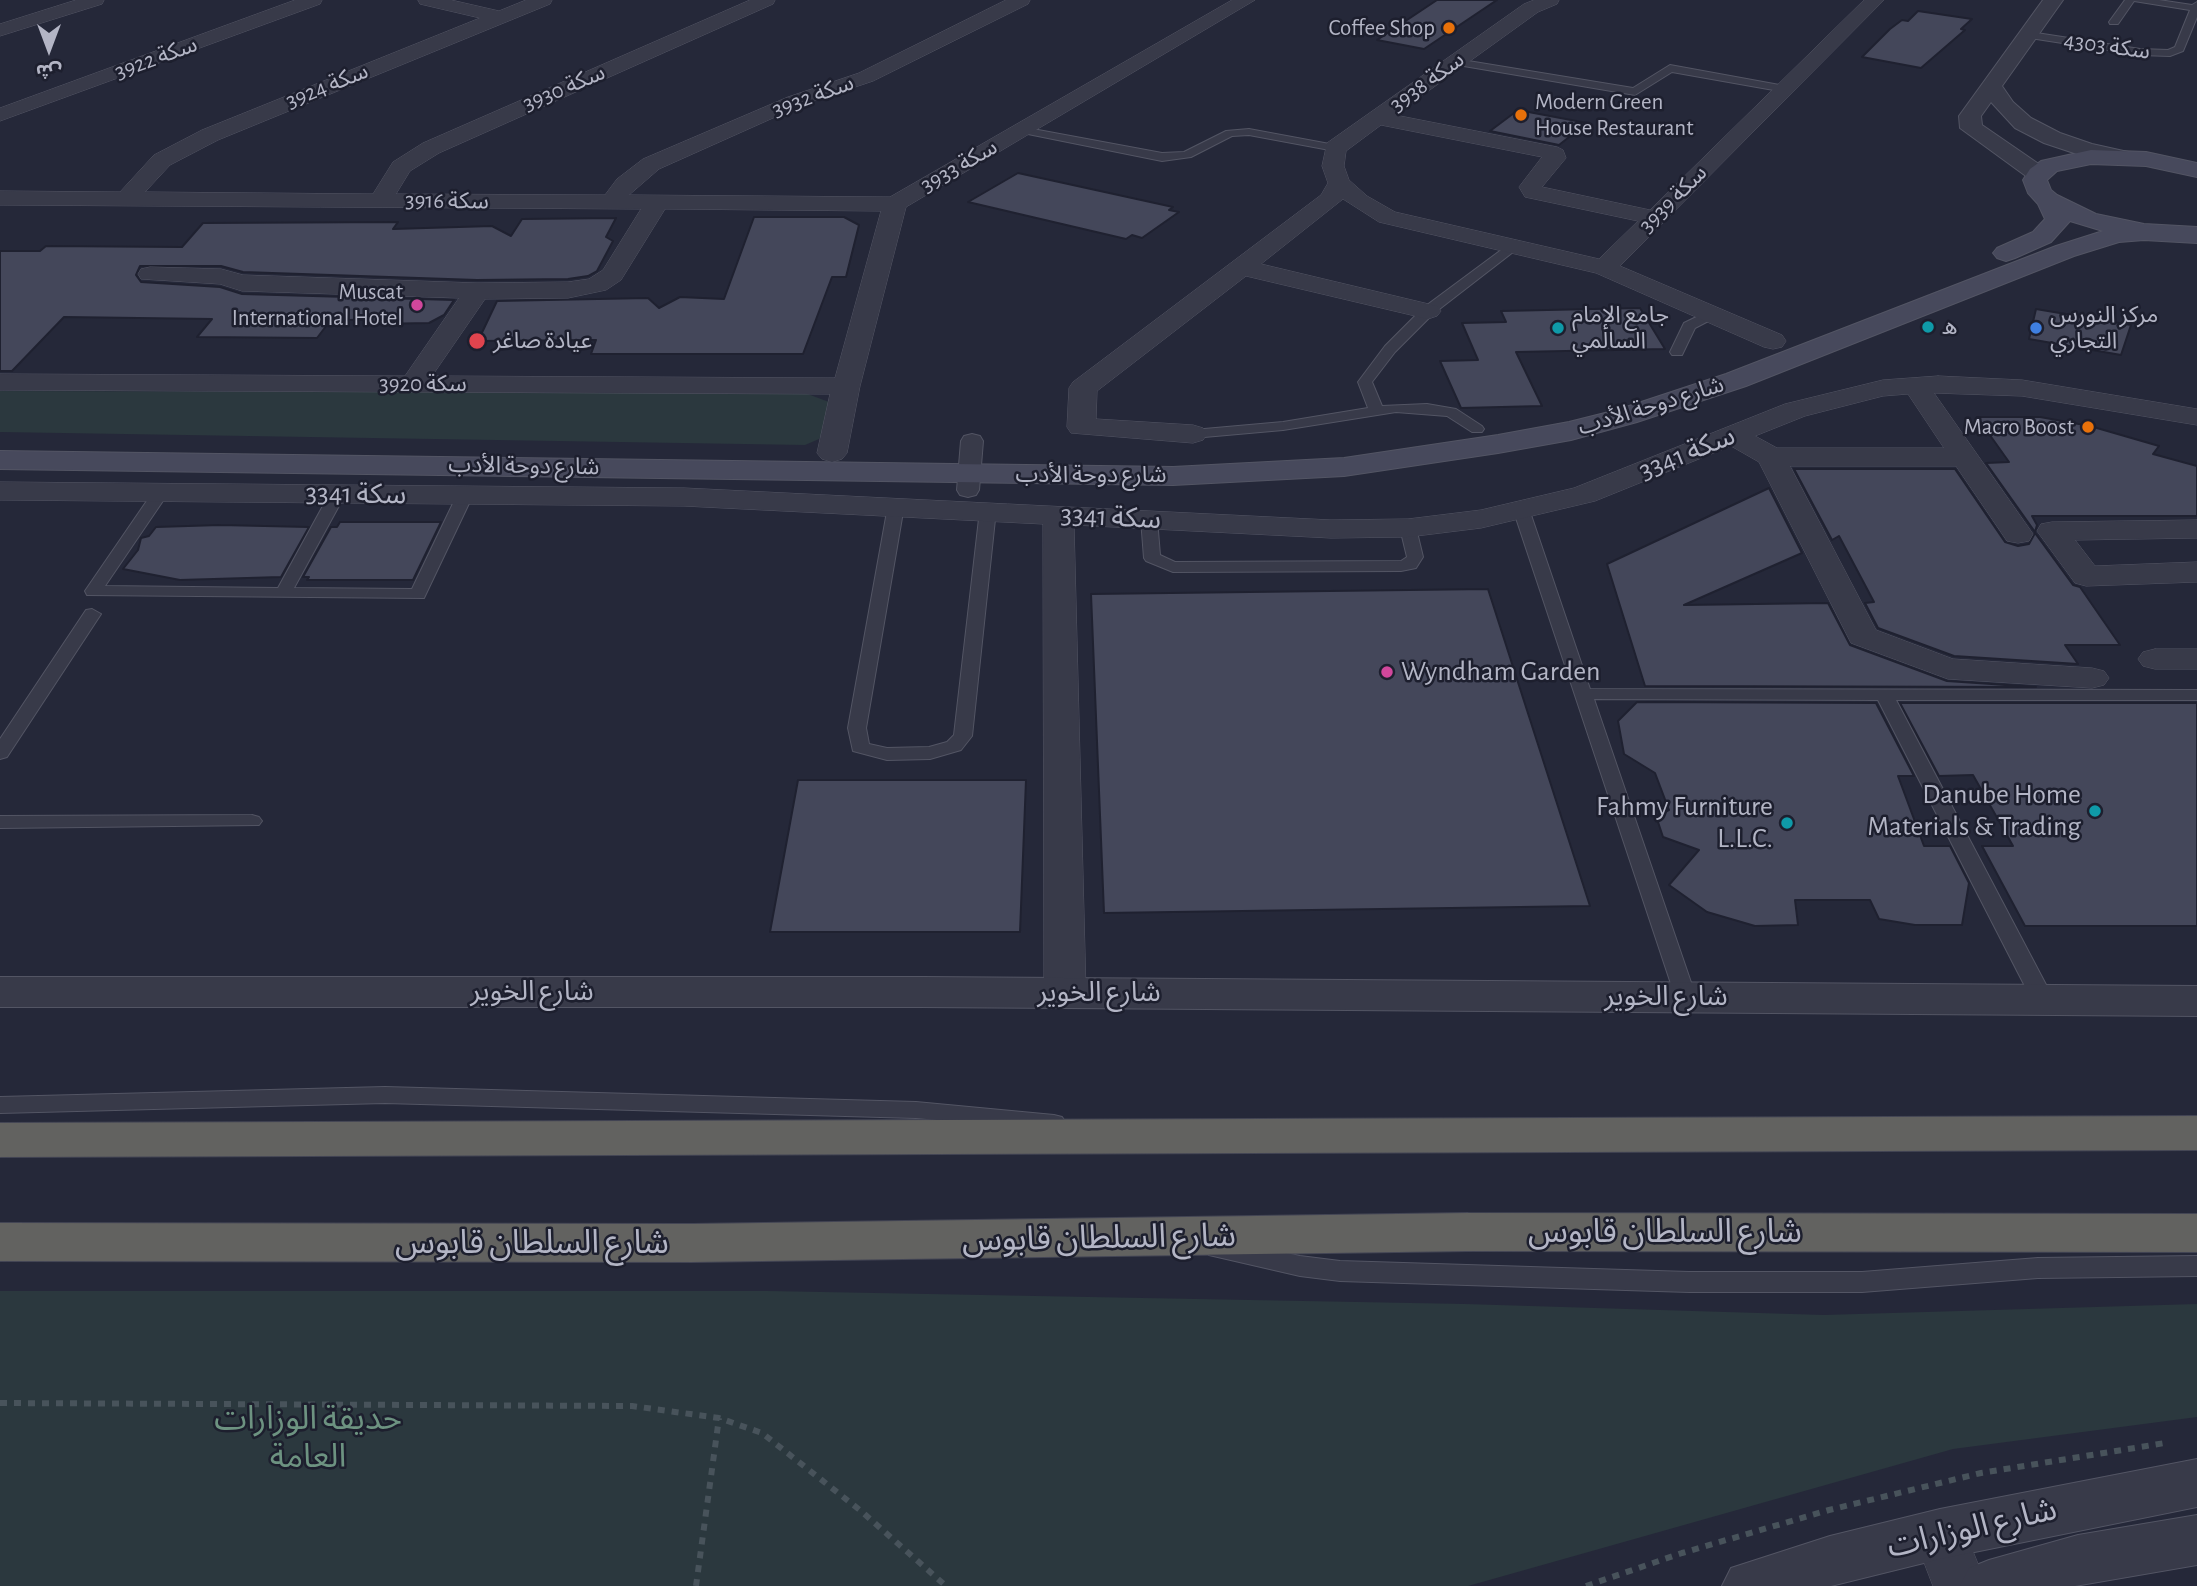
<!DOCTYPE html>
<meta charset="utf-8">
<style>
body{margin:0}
#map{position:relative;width:2197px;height:1586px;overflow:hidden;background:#252839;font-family:"Alegreya Sans","Noto Sans Arabic",sans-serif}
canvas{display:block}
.north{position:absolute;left:14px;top:14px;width:70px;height:70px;-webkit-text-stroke:5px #1d1f2e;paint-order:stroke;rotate:180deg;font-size:19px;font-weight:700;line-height:28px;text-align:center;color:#b3b5c5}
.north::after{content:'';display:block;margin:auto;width:24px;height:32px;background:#b3b5c5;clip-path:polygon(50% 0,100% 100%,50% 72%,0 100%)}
</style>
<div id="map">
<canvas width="2197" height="1586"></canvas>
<div class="north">ش</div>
</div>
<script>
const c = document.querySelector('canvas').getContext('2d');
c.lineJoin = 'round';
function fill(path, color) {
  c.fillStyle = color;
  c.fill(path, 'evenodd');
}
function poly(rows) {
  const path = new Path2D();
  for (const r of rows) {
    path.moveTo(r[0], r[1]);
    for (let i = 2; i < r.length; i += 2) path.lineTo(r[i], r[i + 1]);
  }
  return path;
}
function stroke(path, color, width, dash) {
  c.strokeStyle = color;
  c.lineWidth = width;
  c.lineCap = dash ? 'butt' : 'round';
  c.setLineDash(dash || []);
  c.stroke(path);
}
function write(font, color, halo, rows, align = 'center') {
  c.font = font + ' "Alegreya Sans","Noto Sans Arabic",sans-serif';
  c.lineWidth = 5;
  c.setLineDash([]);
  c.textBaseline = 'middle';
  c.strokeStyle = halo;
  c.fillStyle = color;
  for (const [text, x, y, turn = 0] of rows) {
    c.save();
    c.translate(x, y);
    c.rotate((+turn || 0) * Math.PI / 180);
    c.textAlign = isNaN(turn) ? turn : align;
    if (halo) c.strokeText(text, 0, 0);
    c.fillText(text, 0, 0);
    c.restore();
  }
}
fill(poly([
 [0,391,805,393,829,402,826,427,819,439,805,445,0,432],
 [0,1291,768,1291,1465,1304,1824,1315,2197,1304,2197,1417,1953,1449,1468,1586,0,1586]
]), '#2b383e');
const building = poly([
 [1437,0,1497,0,1424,49,1377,40,1437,0],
 [1918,11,1972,19,1961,29,1965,30,1921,68,1862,57,1890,29,1902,20,1908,21,1918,11],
 [1518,110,1587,123,1559,145,1490,131,1518,110],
 [1018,173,1173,207,1169,210,1179,212,1142,238,1132,235,1126,239,968,202,1018,173],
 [754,217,844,217,859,225,846,277,832,277,803,354,591,354,596,340,478,341,497,301,648,298,659,308,680,297,724,299,754,217],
 [616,218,606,237,613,241,597,271,588,276,568,279,477,280,243,272,221,266,140,266,136,275,141,282,220,287,242,294,454,300,444,315,429,323,375,324,370,319,330,321,317,338,197,337,212,319,64,317,12,371,0,371,0,251,40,251,46,246,182,247,203,223,398,222,393,229,492,226,511,236,522,219,616,218],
 [1640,308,1665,349,1516,352,1542,406,1461,408,1440,361,1478,360,1462,323,1506,322,1501,311,1640,308],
 [2036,309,2131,325,2121,355,2029,339,2036,309],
 [1977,417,2040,417,2090,426,2159,446,2153,454,2197,466,2197,516,2032,516,2037,525,2035,532,1986,463,2009,462,1977,417],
 [1794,469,1955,469,2005,542,2018,546,2029,544,2035,533,2073,585,2080,587,2120,645,2065,645,2078,664,1954,656,1878,628,1865,603,1874,602,1839,536,1832,540,1794,469],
 [1769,488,1802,553,1684,605,1828,603,1850,645,1947,681,2036,687,1645,686,1607,564,1769,488],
 [340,522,441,522,413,580,307,580,309,577,303,577,331,527,337,527,340,522],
 [220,525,309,527,281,577,180,580,123,569,138,550,141,538,149,536,156,527,220,525],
 [1488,589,1590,906,1104,913,1091,594,1488,589],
 [1637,702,1876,703,1914,776,1898,776,1924,846,1950,846,1969,883,1962,925,1915,925,1879,919,1870,900,1795,900,1798,925,1755,926,1707,912,1669,885,1699,850,1663,837,1656,816,1669,810,1655,773,1624,754,1618,721,1637,702],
 [1900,703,2197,703,2197,926,2025,926,1982,846,2013,846,1973,775,1939,776,1900,703],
 [798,780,1026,780,1020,932,770,932,798,780]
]);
fill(building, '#44475a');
stroke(building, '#1f2130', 2);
const service = poly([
 [2125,0,2159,0,2192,5,2197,2,2197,17,2183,51,2170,56,2140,55,2030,38,2025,35,2030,32,2140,49,2168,50,2175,47,2190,10,2134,1,2118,24,2110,24,2109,22,2125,0],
 [1456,59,1633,88,1670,65,1785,86,1790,89,1785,92,1672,72,1635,95,1452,64,1451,62,1456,59],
 [1022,127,1162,153,1184,152,1226,131,1249,129,1335,145,1341,148,1335,151,1249,135,1232,136,1191,157,1162,161,1018,132,1016,130,1022,127],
 [1512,242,1517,243,1517,249,1433,314,1395,352,1372,382,1382,406,1427,404,1456,409,1482,426,1484,429,1482,432,1472,432,1447,416,1396,412,1283,430,1193,438,1186,434,1193,430,1283,422,1368,408,1358,382,1385,346,1423,308,1512,242],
 [1711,310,1716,311,1716,317,1695,328,1682,355,1672,355,1670,352,1684,323,1711,310],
 [161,487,169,492,105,586,278,588,330,493,338,488,346,493,294,588,412,589,457,495,465,490,473,495,424,598,87,595,85,591,155,489,161,487],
 [896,501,904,506,866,728,869,744,887,748,929,747,947,742,954,735,980,510,988,505,996,510,972,736,961,750,930,759,887,760,853,751,848,728,888,506,896,501],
 [1521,504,1529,509,1590,689,2197,690,2197,700,1896,700,2053,998,2050,1003,2042,1005,2034,1003,2031,998,1878,700,1594,699,1696,997,1693,1002,1685,1004,1677,1002,1513,509,1521,504],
 [1149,514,1157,519,1160,555,1175,562,1401,561,1407,557,1400,528,1408,523,1416,528,1423,557,1416,568,1401,571,1173,572,1146,561,1144,558,1141,519,1149,514],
 [92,609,101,614,7,757,0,759,0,739,86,610,92,609],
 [252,815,259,817,262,821,259,825,0,828,0,816,252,815],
 [385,1087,916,1102,1054,1115,1062,1117,1066,1123,1062,1129,1054,1131,916,1118,385,1103,0,1113,0,1097,385,1087],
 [1218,1238,1300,1256,1340,1261,1689,1272,1862,1272,2038,1258,2197,1256,2197,1276,2038,1278,1862,1292,1689,1292,1340,1281,1300,1276,1209,1255,1206,1248,1209,1241,1218,1238]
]);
const pedestrian = poly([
 [972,434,980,436,983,441,979,490,976,495,968,497,960,495,957,490,961,441,964,436,972,434]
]);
const minor = poly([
 [76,0,104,0,102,4,0,36,0,24,76,0],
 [295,0,322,0,320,4,0,121,0,108,295,0],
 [418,0,451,0,499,11,526,0,552,0,550,4,218,140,170,165,145,192,373,194,393,162,423,143,750,0,775,0,773,4,439,153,410,171,396,194,605,195,617,179,643,159,788,97,859,73,1006,0,1030,0,1028,4,873,81,802,105,659,169,629,195,890,197,1232,0,1255,0,906,207,860,386,847,453,842,459,832,462,822,459,817,453,830,394,0,390,0,374,405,376,459,298,242,291,220,284,141,279,138,274,141,269,150,267,221,269,243,275,477,283,568,282,589,279,603,270,641,209,0,205,0,191,120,192,154,155,202,130,480,18,420,4,418,0],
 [665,209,881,211,835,378,432,376,485,299,568,298,606,290,621,280,665,209],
 [1534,0,1559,0,1557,4,1538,12,1395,115,1557,147,1563,150,1566,158,1542,187,1650,210,1864,0,1884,0,1620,266,1782,335,1786,341,1782,347,1773,349,1764,347,1596,273,1379,222,1343,199,1261,264,1437,306,1441,311,1437,316,1428,319,1246,276,1097,391,1096,419,1193,425,1203,428,1207,434,1203,440,1193,443,1071,433,1067,427,1069,388,1073,382,1321,195,1328,183,1322,166,1327,143,1524,4,1534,0],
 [1381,125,1542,157,1519,187,1525,197,1638,221,1599,259,1395,212,1367,196,1349,180,1344,166,1346,151,1381,125],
 [1938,376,2022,380,2197,409,2197,425,2022,396,1934,393,2033,534,2029,541,2018,543,2007,541,1956,466,1790,466,1876,630,1953,659,2092,668,2104,671,2109,678,2104,685,2092,688,1948,679,1851,643,1759,462,1731,446,1595,501,1481,528,1408,537,1331,538,1074,525,1086,993,1080,1003,1065,1007,1050,1003,1044,993,1043,524,684,506,0,500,0,482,684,488,1331,520,1408,519,1481,510,1574,488,1785,404,1883,380,1938,376],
 [1908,394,1944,448,1777,448,1755,436,1805,416,1883,396,1908,394],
 [2197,520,2197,538,2075,540,2095,566,2197,562,2197,582,2086,586,2075,583,2037,531,2041,524,2052,522,2197,520],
 [2155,649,2197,649,2197,669,2155,669,2143,666,2138,659,2143,652,2155,649],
 [1940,1511,1959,1517,1987,1586,1933,1586,1913,1534,1921,1517,1940,1511]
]);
const tertiary = poly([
 [2043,0,2063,0,2002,86,2013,102,2031,118,2060,133,2092,144,2128,152,2132,157,2128,162,2120,164,2086,157,2044,143,2015,128,1991,102,1981,116,1982,125,2046,169,2050,174,2046,179,2038,181,2030,179,1960,128,1959,116,2043,0],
 [0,977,922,977,2197,986,2197,1016,922,1007,0,1007,0,977],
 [2197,1459,2197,1507,1940,1559,1831,1586,1722,1586,1731,1568,1830,1536,1940,1509,2197,1459],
 [2197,1515,2197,1565,2075,1586,1960,1586,1969,1568,1989,1560,2078,1535,2197,1515]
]);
const secondary = poly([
 [2091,150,2146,152,2197,163,2197,177,2146,166,2091,164,2057,171,2047,180,2051,190,2057,195,2096,214,2144,224,2197,227,2197,243,2144,240,2119,242,2074,256,1746,386,1637,422,1571,440,1498,453,1344,476,1173,485,0,469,0,451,1173,467,1344,458,1498,435,1569,422,1617,410,1726,374,2056,246,2103,231,2070,221,2051,242,2015,258,2006,261,1997,258,1993,253,1997,248,2033,232,2045,219,2038,204,2028,193,2023,180,2030,169,2041,161,2091,150]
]);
const trunk = poly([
 [2197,1116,2197,1150,0,1157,0,1123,2197,1116],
 [1468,1213,2197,1214,2197,1252,1468,1251,692,1262,0,1261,0,1223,692,1224,1468,1213]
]);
stroke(service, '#535564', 2);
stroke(pedestrian, '#535564', 2);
stroke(minor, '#535564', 1);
stroke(tertiary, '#535564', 2);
stroke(secondary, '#535564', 2);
stroke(trunk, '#434554', 2);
stroke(poly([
 [0,1403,632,1406,719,1418,762,1433,861,1511,946,1586],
 [696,1586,719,1418],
 [1586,1586,1682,1553,1829,1510,1981,1473,2165,1443]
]), '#48535b', 6, [7, 7]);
fill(service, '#383a49');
fill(pedestrian, '#383a49');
fill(minor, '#383a49');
fill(tertiary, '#383a49');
fill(secondary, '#47495c');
fill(trunk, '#626260');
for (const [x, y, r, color] of [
 [1449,28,7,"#e8710a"],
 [1521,115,7,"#e8710a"],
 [417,305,7,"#d1479c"],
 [1928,327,7,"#0f9aa8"],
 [1558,328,7,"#0f9aa8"],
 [2036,328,7,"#3f7fe0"],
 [477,341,9,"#e0444e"],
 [2088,427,7,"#e8710a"],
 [1387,672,7,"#d1479c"],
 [2095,811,7,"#0f9aa8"],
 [1787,823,7,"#0f9aa8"]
]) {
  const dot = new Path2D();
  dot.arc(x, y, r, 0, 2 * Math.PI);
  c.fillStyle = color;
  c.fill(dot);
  stroke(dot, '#1d1f2e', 2.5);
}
write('23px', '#b3b5c5', '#1d1f2e', [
 ["Coffee Shop",1435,28,"right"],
 ["Modern Green",1535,102],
 ["House Restaurant",1535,128],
 ["Muscat",403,292,"right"],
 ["International Hotel",403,318,"right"],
 ["جامع الإمام",1572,315],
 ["السالمي",1572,341],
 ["مركز النورس",2050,315],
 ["التجاري",2050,341],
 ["ه",1942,327],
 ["عيادة صاغر",493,341],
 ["Macro Boost",2074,427,"right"]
], 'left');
write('23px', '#b3b5c5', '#1d1f2e', [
 ["سكة 4303",2107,46,8],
 ["سكة 3922",156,58,-20],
 ["سكة 3938",1427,82,-36],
 ["سكة 3924",327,86,-22],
 ["سكة 3930",564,88,-23],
 ["سكة 3932",813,96,-20],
 ["سكة 3933",959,166,-30],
 ["سكة 3939",1673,199,-45],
 ["سكة 3916",447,201,1],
 ["سكة 3920",423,384],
 ["شارع دوحة الأدب",1651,406,-17],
 ["شارع دوحة الأدب",524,466,1],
 ["شارع دوحة الأدب",1091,475]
]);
write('28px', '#b3b5c5', '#1d1f2e', [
 ["سكة 3341",1687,453,-22],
 ["سكة 3341",356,494,1],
 ["سكة 3341",1111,517,3],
 ["شارع الخوير",532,992],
 ["شارع الخوير",1099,993],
 ["شارع الخوير",1666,997]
]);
write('28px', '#b3b5c5', '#1d1f2e', [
 ["Wyndham Garden",1401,672,"left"],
 ["Danube Home",2081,795],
 ["Materials & Trading",2081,827],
 ["Fahmy Furniture",1773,807],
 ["L.L.C.",1773,839]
], 'right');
write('33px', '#b3b5c5', '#1d1f2e', [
 ["شارع السلطان قابوس",1665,1232],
 ["شارع السلطان قابوس",1099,1238,-1],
 ["شارع السلطان قابوس",532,1243],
 ["شارع الوزارات",1972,1528,-13]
]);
write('33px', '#6d9381', '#1d1f2e', [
 ["حديقة الوزارات",308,1419],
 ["العامة",308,1457]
]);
</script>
